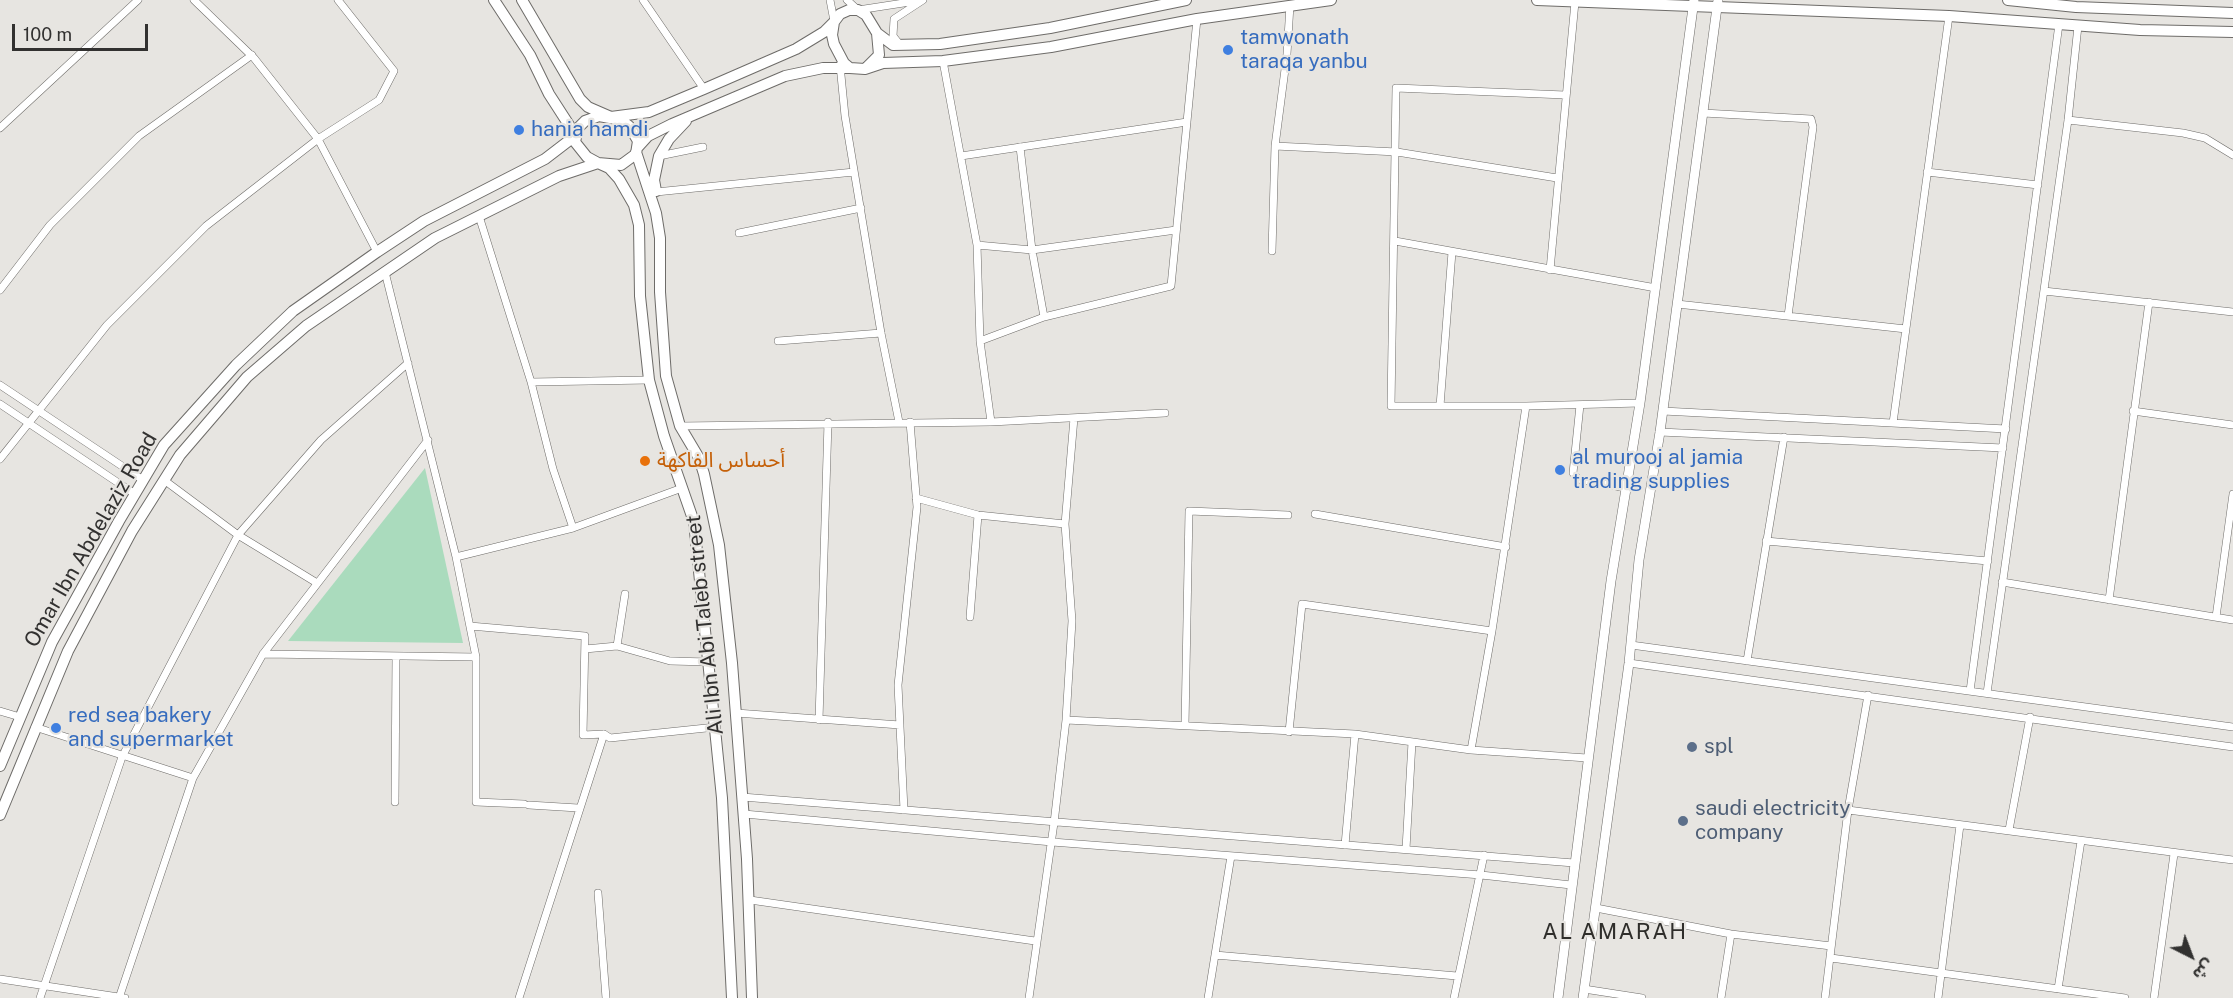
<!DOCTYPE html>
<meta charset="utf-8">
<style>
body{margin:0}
#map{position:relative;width:2233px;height:998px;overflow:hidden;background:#e7e5e1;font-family:"Public Sans","Noto Sans Arabic",sans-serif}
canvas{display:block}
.north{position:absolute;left:2161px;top:926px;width:60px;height:60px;-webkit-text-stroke:4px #e7e5e1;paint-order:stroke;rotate:138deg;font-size:16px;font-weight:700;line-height:24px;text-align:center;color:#323130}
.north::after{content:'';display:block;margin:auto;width:21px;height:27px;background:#323130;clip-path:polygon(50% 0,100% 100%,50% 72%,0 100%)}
.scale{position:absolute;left:12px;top:24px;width:136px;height:27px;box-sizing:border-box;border:3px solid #323130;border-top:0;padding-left:8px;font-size:18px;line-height:21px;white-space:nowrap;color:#323130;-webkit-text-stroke:4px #e7e5e1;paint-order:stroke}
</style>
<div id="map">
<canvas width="2233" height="998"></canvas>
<div class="north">ش</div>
<div class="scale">100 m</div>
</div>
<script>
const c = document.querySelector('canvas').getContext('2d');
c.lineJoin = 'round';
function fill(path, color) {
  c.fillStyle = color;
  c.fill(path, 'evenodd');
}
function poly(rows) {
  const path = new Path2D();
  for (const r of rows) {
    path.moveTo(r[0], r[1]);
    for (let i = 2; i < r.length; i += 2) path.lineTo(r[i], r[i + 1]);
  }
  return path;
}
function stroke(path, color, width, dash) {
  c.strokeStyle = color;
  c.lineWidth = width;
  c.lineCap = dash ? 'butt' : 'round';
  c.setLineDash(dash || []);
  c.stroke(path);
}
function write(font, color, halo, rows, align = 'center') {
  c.font = font + ' "Public Sans","Noto Sans Arabic",sans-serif';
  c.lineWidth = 4.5;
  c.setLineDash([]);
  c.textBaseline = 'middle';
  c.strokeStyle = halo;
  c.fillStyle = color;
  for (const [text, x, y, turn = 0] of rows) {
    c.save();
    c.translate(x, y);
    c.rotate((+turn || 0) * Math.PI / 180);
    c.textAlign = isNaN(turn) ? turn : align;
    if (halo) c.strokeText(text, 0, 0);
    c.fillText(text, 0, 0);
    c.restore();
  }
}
fill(poly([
 [425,468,463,643,288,641]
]), '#aadbbd');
const minor = poly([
 [194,0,254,58,318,139,377,252],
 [643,0,704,89],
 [830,0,834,21],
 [847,0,858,10,923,0,894,19,893,36,900,45],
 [943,61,977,245,980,341,991,422],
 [840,65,845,116,881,333,899,422],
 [1703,113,1811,119,1813,127,1788,316],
 [2068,120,2183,133,2205,138,2233,155],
 [0,128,138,0],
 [1275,146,1397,152,1557,178],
 [1020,147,1032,250,1044,317],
 [659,156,703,147],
 [961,156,1187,122],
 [1927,172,2038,185],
 [656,192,854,172],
 [479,216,531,382,553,469,573,528],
 [739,233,861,208],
 [1395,241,1656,288],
 [977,245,1032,250,1176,230],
 [1272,251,1275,146,1287,54,1290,5],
 [1550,270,1575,2],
 [385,272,456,557,476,657,476,802,524,804],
 [0,290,50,225,139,136,252,55],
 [2044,291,2233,312],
 [1677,304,1906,329],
 [778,341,881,333],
 [980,341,1044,317,1171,286,1197,19],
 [531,382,649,380],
 [0,385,143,480],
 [0,404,135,494],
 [1580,405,1573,473,1578,479,1626,488],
 [1440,406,1452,252],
 [1526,406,1391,406,1396,88,1565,95],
 [1663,411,2006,429],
 [2133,411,2233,425],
 [1893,423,1949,16],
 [680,426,991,422,1165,413],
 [1660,432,2003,448],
 [0,459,107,325,206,226,318,139,379,100,394,71,338,0],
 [164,480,238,535,317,583],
 [916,498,978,515,1065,524],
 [1315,514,1506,547],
 [1766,541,1988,561],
 [456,557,573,528,682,488],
 [2002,582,2233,620],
 [2109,600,2149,302],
 [970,617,978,515],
 [2216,617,2233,494],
 [470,626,585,636,583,735,604,734,610,738,716,727],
 [1631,645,2233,727],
 [617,646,625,594],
 [585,649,617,646,670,661,709,662],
 [263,654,476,657],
 [1747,661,1784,437],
 [1629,663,2233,747],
 [1970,691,2059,24],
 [1987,693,2068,120,2078,26],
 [0,711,20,717],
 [736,713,900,725],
 [819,720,828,422],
 [1066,720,1355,734,1471,750,1587,758],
 [1185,725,1189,511,1288,515],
 [35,727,193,778],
 [1289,732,1302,604,1492,631],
 [1471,750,1492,631,1526,406,1640,403],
 [742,797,1574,863],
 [395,802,396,656],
 [529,805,578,808],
 [904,810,898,685,917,507,910,422],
 [1848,810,2233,860],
 [744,814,1052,842,1481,875,1571,885],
 [2009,830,2030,717],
 [1345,845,1355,734],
 [1406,849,1412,742],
 [598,893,606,998],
 [750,900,1035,941],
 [1596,908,1731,934,1831,946],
 [1215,955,1457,976],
 [1831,958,2125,998],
 [0,979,125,998],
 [1584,989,1642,998],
 [2058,989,2081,841],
 [40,998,122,757,238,535,321,440,408,363],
 [119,998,193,778,263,654,428,440],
 [519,998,604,734],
 [1029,998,1054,823,1066,720,1072,621,1065,524,1074,418],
 [1208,998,1231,856],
 [1454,998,1484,855],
 [1721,998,1731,934],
 [1825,998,1848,810,1868,695],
 [1938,998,1960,825],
 [2154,998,2174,854]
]);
const tertiary = poly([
 [1558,998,1611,581,1640,403,1694,0],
 [1583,998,1629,663,1639,560,1660,432,1718,0]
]);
const secondary = poly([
 [494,0,530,55,549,94,569,125,574,140],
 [522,0,580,99,588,107,611,117,649,112,704,89,796,49,824,32,834,22],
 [1537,0,1949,16,2140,30,2233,32],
 [2008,0,2076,7,2233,13],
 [849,10,858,10,866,15,877,33,879,55,865,69,850,68,844,63,834,44,832,35,834,22,840,14,849,10],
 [877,33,893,45,940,44,1050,28,1186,0],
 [865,69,883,63,943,61,1051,47,1197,19,1331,0],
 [599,116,621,120,629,126,638,141,636,154,621,165,598,163,587,157,575,142,578,128,585,121,599,116],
 [638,147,648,136,672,124,785,76,823,68,850,68],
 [636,152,656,213,660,238,660,292,666,376,680,426,699,458,704,474,719,545,732,663,747,859,752,998],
 [656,191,654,180,659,156,669,139,686,121],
 [0,766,52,642,119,521,164,445,236,365,293,311,377,252,424,221,545,159,575,136],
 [0,815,68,651,132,531,180,455,247,377,306,326,435,238,559,176,598,163,609,168,619,179,634,205,639,225,640,296,649,380,664,436,694,522,722,798,732,998]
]);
stroke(minor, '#6e6c69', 8);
stroke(tertiary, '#6e6c69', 10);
stroke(secondary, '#6e6c69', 12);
stroke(minor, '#fff', 7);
stroke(tertiary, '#fff', 9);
stroke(secondary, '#fff', 10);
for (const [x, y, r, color] of [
 [1228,50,6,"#3f7fe0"],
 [519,130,6,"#3f7fe0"],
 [645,461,6,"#e8710a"],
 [1560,470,6,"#3f7fe0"],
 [56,728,6,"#3f7fe0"],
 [1692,747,6,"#5c6f8a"],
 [1683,821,6,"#5c6f8a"]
]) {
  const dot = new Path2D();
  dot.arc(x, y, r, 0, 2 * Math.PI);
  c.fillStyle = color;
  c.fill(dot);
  stroke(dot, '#e7e5e1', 2);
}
write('21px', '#366cbe', '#e7e5e1', [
 ["tamwonath",1240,38],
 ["taraqa yanbu",1240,62],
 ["hania hamdi",531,130],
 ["al murooj al jamia",1572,458],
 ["trading supplies",1572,482],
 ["red sea bakery",68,716],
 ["and supermarket",68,740]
], 'left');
write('21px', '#c56008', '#e7e5e1', [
 ["أحساس الفاكهة",657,461]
], 'left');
write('21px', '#323130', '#e7e5e1', [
 ["Omar Ibn Abdelaziz Road",91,540,-60],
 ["Ali Ibn Abi Taleb street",705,625,-96]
]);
write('21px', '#4e5e75', '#e7e5e1', [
 ["spl",1704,747],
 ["saudi electricity",1695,809],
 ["company",1695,833]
], 'left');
c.letterSpacing = '1.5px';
write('22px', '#2f2e2b', '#e7e5e1', [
 ["AL AMARAH",1615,932]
]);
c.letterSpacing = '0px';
</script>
